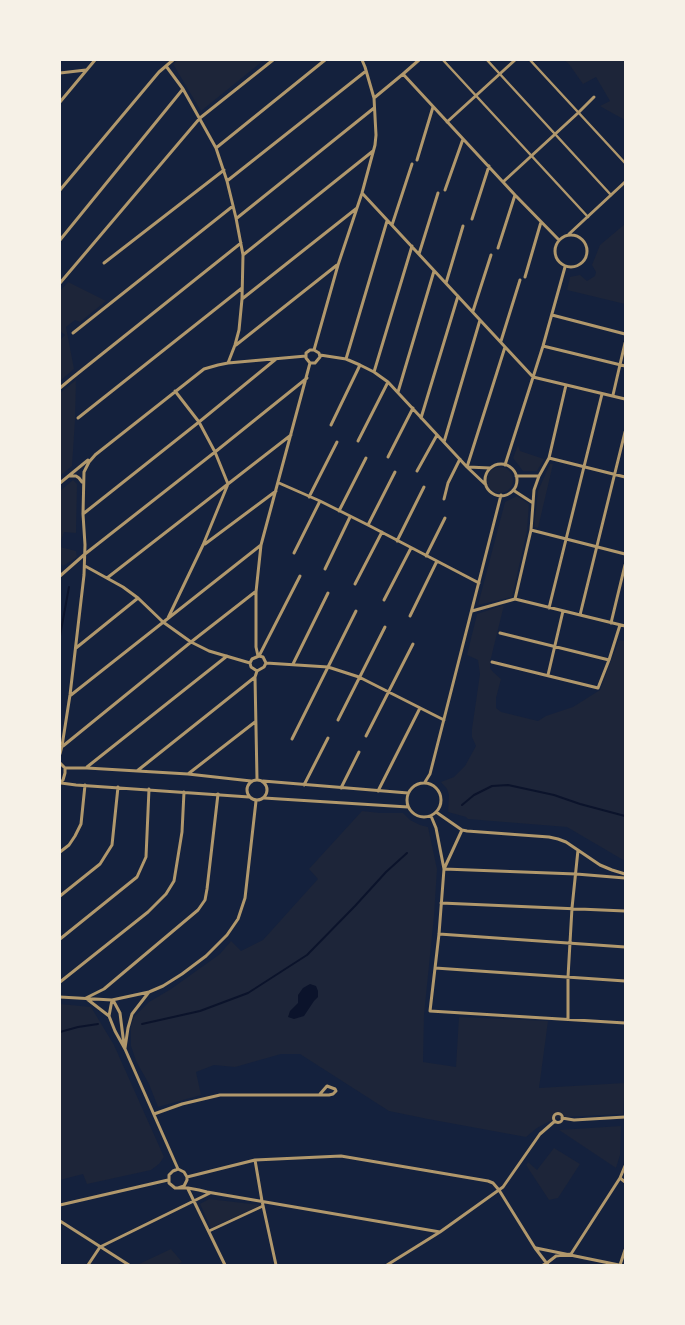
<!DOCTYPE html>
<style>
body{margin:0}
#map{position:relative;width:685px;height:1325px;overflow:hidden;background:#14213d;font-family:"Sofia Sans Condensed",sans-serif}
canvas{display:block}
.frame{position:absolute;inset:0;border:61px solid #f6f1e7;pointer-events:none}
</style>
<div id="map">
<canvas width="685" height="1325"></canvas>
<div class="frame"></div>
</div>
<script>
const c = document.querySelector('canvas').getContext('2d');
c.lineJoin = 'round';
function fill(path, color) {
  c.fillStyle = color;
  c.fill(path, 'evenodd');
}
function poly(rows) {
  const path = new Path2D();
  for (const r of rows) {
    if (r.length === 3) {
      path.moveTo(r[0] + r[2], r[1]);
      path.arc(r[0], r[1], r[2], 0, 2 * Math.PI);
      continue;
    }
    path.moveTo(r[0], r[1]);
    for (let i = 2; i < r.length; i += 2) path.lineTo(r[i], r[i + 1]);
  }
  return path;
}
function stroke(path, color, width, dash) {
  c.strokeStyle = color;
  c.lineWidth = width;
  c.lineCap = dash ? 'butt' : 'round';
  c.setLineDash(dash || []);
  c.stroke(path);
}
fill(poly([
 [178,60,264,60,201,111,173,64],
 [564,60,625,60,625,120,605,109,600,106,610,101,596,77,583,84,569,64],
 [625,224,625,304,567,290,570,277,580,275,587,281,595,276,596,272,592,265,600,245],
 [68,282,106,301,80,322,75,320,66,327,74,369,60,381,60,340,65,335,60,331,60,291],
 [76,380,75,420,72,466,60,476,60,393],
 [518,445,520,451,544,459,537,471,523,471,513,458],
 [550,464,553,464,538,528,534,527,538,491],
 [500,480,13],
 [73,480,77,484,76,533,64,532,60,543,60,491],
 [517,496,529,504,527,531,512,597,478,605,505,502],
 [60,547,76,551,77,557,63,566,60,563],
 [504,605,490,662,490,668,493,672,501,679,496,698,496,708,501,712,538,721,546,716,573,707,600,690,619,640,625,641,625,861,567,827,468,819,466,817,448,812,449,795,447,789,441,782,454,777,465,766,476,746,472,737,472,729,480,674,478,660,467,655,477,614],
 [362,811,380,813,403,813,410,820,420,825,428,827,437,869,434,916,424,1015,423,1062,456,1067,459,1017,548,1021,539,1088,625,1083,623,1114,565,1117,550,1121,537,1128,526,1137,428,1119,389,1111,300,1054,281,1054,235,1067,214,1065,196,1072,201,1095,158,1107,149,1084,136,1061,131,1046,131,1026,134,1017,149,1002,171,989,220,954,231,941,241,951,263,940,318,879,309,869],
 [60,1004,91,1007,114,1045,164,1157,159,1164,151,1170,87,1184,83,1174,60,1180],
 [621,1126,620,1155,616,1168,559,1130],
 [554,1148,580,1164,558,1198,549,1200,526,1165,528,1162,537,1170],
 [209,1199,260,1205,257,1207,211,1228,200,1204],
 [171,1249,182,1262,176,1265,137,1265]
]), '#1d2539');
fill(poly([
 [310,984,316,986,318,991,318,997,314,1001,304,1016,294,1019,288,1017,290,1011,298,1003,298,995,303,988]
]), '#0b132b');
stroke(poly([
 [60,636,69,587],
 [462,805,474,795,492,786,508,785,554,795,580,804,625,816],
 [142,1024,200,1011,248,993,307,955,355,906,386,872,407,853],
 [60,1032,78,1027,98,1024]
]), '#0b132b', 2);
stroke(poly([
 [443,60,588,217],
 [487,60,611,195],
 [530,60,625,163],
 [209,1231,263,1206]
]), '#b1986c', 2.5);
stroke(poly([
 [166,66,183,89,216,148,227,181,236,218,243,255,242,299,239,330,235,345,228,363],
 [60,73,86,70],
 [403,74,419,60],
 [374,98,403,74,515,195,559,240],
 [60,102,95,60],
 [447,122,515,60],
 [216,148,325,60],
 [417,160,433,107],
 [227,181,366,71],
 [503,182,578,113,594,97],
 [60,190,159,72,173,60],
 [445,190,463,139],
 [362,193,533,377,625,399],
 [237,218,374,108],
 [472,219,489,166],
 [392,225,412,164],
 [569,234,625,182],
 [571,251,16],
 [60,240,183,89],
 [498,248,515,195],
 [419,254,438,193],
 [243,255,373,151],
 [104,263,224,170],
 [525,277,541,222],
 [60,283,200,118,273,60],
 [446,283,463,226],
 [242,299,357,208],
 [473,311,491,255],
 [552,315,625,334],
 [73,333,233,206],
 [501,341,520,280],
 [236,345,337,265],
 [543,346,625,366],
 [314,350,338,265,362,193,375,145,376,135,374,98,365,67,362,60],
 [320,355,346,359,360,365,374,372,388,382,467,467,486,485],
 [346,359,387,221],
 [310,363,315,363,320,357,319,353,314,350],
 [310,363,306,358,306,353,310,350,314,350],
 [374,372,412,246],
 [60,388,72,378,241,243],
 [398,392,434,271],
 [613,395,625,343],
 [78,418,242,288],
 [421,418,458,296],
 [331,425,360,365],
 [358,441,388,382],
 [444,442,480,320],
 [95,455,204,369,218,365,228,363,306,356],
 [388,457,413,408],
 [549,458,625,477],
 [501,480,16],
 [505,465,543,346,565,267],
 [467,467,505,347],
 [468,467,490,468],
 [417,471,437,435],
 [69,476,76,476,79,478,82,482],
 [516,476,539,476],
 [60,483,88,460],
 [279,483,320,501,368,525,479,583],
 [513,490,533,503],
 [309,497,337,442],
 [444,499,448,483,460,459],
 [339,511,366,458],
 [83,514,199,422,276,359],
 [368,525,395,472],
 [531,530,625,554],
 [397,541,424,487],
 [205,544,276,491],
 [294,553,320,501],
 [426,556,445,518],
 [85,566,123,587,138,598,163,622,191,642,209,651,250,663],
 [325,569,350,517],
 [60,576,85,554,215,452,307,378],
 [107,578,291,435],
 [355,584,382,532],
 [515,599,531,530,534,490,539,476,549,458,566,385],
 [384,600,411,548],
 [549,608,602,394],
 [472,611,515,599,625,626],
 [580,615,625,432],
 [410,616,437,561],
 [168,618,203,545,228,484,215,452,199,422,175,391],
 [611,623,625,565],
 [500,633,609,660],
 [76,648,138,598],
 [258,656,256,647,256,592,261,545,310,363],
 [259,656,300,576],
 [492,662,598,688,609,660,620,625],
 [250,663,252,659,259,656,263,657,266,663],
 [250,663,251,667,257,671],
 [266,663,328,667,359,677,444,720],
 [293,664,328,593],
 [257,671,264,667,266,663],
 [548,675,563,611],
 [71,695,261,545],
 [338,720,385,627],
 [366,736,413,644],
 [292,739,356,611],
 [63,746,191,642,255,592],
 [60,754,62,746,70,695,84,575,85,545,83,514,84,472,89,462,96,454],
 [60,763,65,768,65,773,63,780,60,783],
 [87,767,227,656],
 [65,768,87,768,188,774,251,781],
 [137,771,255,677],
 [188,774,255,722],
 [257,779,255,677,257,671],
 [257,790,10],
 [263,781,408,793],
 [425,782,430,774,501,495],
 [424,800,17],
 [61,783,76,785,249,797],
 [304,785,328,738],
 [341,788,359,752],
 [378,791,420,708],
 [264,798,408,807],
 [436,812,462,830,467,831,549,837,558,839,566,842,600,865,612,870,625,874],
 [431,816,436,828,444,869,576,874,625,878],
 [462,830,444,869,439,934,430,1011,625,1023],
 [60,852,69,845,75,836,81,824,85,785],
 [60,896,100,864,112,845,118,787],
 [441,903,625,911],
 [439,934,625,947],
 [60,939,137,877,146,857,149,789],
 [435,968,625,981],
 [60,982,148,912,166,894,174,881,182,832,184,792],
 [60,997,112,1000,149,992,163,986,182,974,206,956,227,935,238,919,245,898,256,801],
 [86,998,104,989,198,910,205,900,207,889,218,794],
 [87,999,109,1016],
 [112,1000,109,1016,115,1031,125,1049,178,1169],
 [113,1000,120,1013,124,1045],
 [568,1019,568,977,572,908,578,850],
 [125,1048,128,1028,132,1014,149,992],
 [558,1118,4.5],
 [154,1114,182,1104,220,1095,329,1095,333,1094,336,1091,335,1089,327,1086,320,1094],
 [562,1118,574,1120,625,1117],
 [255,1160,262,1201,276,1265],
 [187,1177,255,1160,341,1156,488,1181,493,1183,499,1190,535,1248,548,1265],
 [620,1178,625,1182],
 [178,1188,184,1186,187,1180,187,1177,184,1172,178,1169,173,1171,169,1175,169,1183,175,1188,188,1188,199,1190,207,1192,440,1232],
 [188,1189,225,1265],
 [60,1205,168,1180],
 [60,1221,129,1265],
 [536,1248,619,1265],
 [88,1265,100,1247,210,1193],
 [387,1265,440,1232,503,1187,540,1134,555,1121],
 [543,1265,547,1263,556,1256,571,1254,620,1178,625,1166],
 [620,1265,625,1250]
]), '#b1986c', 3);
</script>
